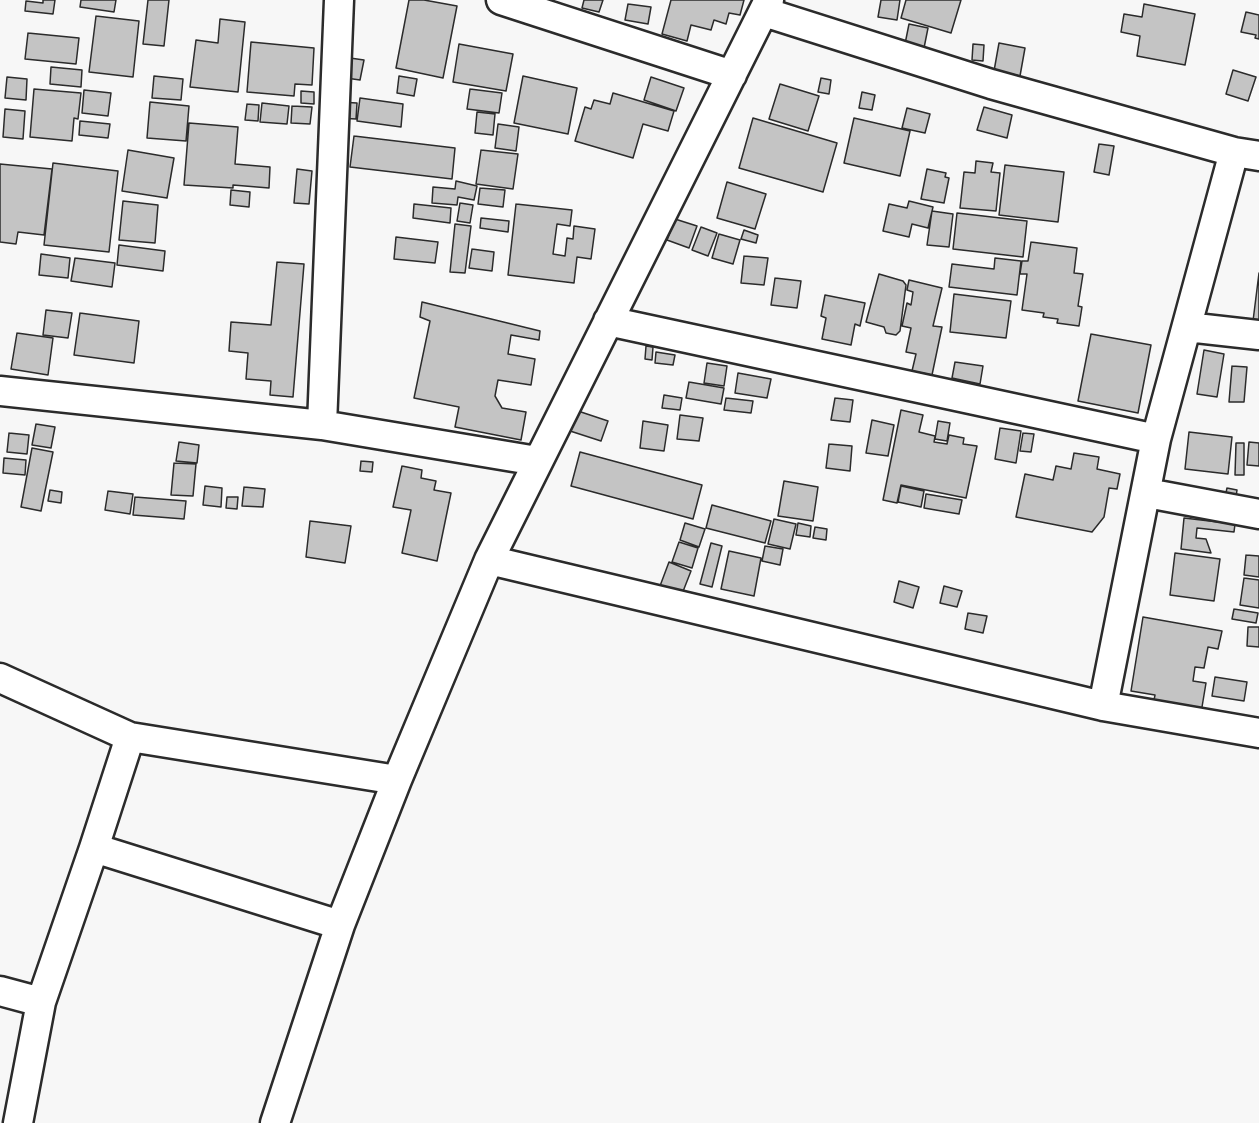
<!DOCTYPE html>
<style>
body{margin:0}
canvas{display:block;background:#f7f7f7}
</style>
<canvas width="1259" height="1123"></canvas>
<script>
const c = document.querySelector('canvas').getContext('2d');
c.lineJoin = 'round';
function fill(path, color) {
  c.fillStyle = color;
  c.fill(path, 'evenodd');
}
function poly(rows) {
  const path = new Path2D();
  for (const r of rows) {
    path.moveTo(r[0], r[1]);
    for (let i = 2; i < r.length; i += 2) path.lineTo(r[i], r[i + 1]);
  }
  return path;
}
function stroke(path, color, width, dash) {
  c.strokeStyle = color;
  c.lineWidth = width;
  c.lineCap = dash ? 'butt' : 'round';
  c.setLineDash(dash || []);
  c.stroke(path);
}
const building = poly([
 [43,0,55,0,53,14,25,11,26,1,43,3,43,0],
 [81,0,116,0,114,12,80,7,81,0],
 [148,0,169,0,164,46,143,44,148,0],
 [409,0,424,0,457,6,443,78,396,68,409,0],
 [584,0,603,0,599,12,582,8,584,0],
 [671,0,744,0,740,15,729,13,726,24,714,20,711,30,691,25,687,41,662,34,671,0],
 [881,0,900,0,897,20,878,17,881,0],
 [906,0,961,0,951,33,901,18,906,0],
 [628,4,651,7,648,24,625,20,628,4],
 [1144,4,1195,14,1185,65,1137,56,1140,36,1121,32,1124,14,1142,17,1144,4],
 [1246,12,1259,15,1259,39,1255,38,1256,35,1241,32,1246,12],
 [96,16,139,21,133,77,89,72,96,16],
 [220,19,245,22,238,92,190,87,196,40,218,43,220,19],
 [909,24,928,28,924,48,905,44,909,24],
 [28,33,79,38,76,64,25,59,28,33],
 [251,42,314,48,312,85,295,84,294,96,247,92,251,42],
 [999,43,1025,48,1020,76,994,71,999,43],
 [459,44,513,54,506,91,453,82,459,44],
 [973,44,984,45,983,61,972,60,973,44],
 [350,58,364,60,360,80,346,78,350,58],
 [51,67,82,70,81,87,50,84,51,67],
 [1233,70,1256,77,1248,101,1226,94,1233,70],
 [154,76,183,79,181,100,152,98,154,76],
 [399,76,417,79,414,96,397,93,399,76],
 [523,76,577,88,568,134,514,123,523,76],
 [7,77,27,79,26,100,5,98,7,77],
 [651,77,684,88,676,111,644,100,651,77],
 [821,78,831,80,829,94,818,92,821,78],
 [780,84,819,96,808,131,769,119,780,84],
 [34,89,81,93,78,119,74,118,72,141,30,137,34,89],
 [470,89,502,93,499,113,467,109,470,89],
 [84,90,111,93,108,116,82,113,84,90],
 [301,91,314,92,314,104,301,103,301,91],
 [862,92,875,95,872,110,859,108,862,92],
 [613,93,674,111,668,131,643,124,633,158,575,141,585,107,591,109,594,100,610,104,613,93],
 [360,98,403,104,401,127,357,121,360,98],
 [150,102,189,106,186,141,147,138,150,102],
 [340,102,357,103,356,119,339,118,340,102],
 [262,103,289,106,287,124,260,122,262,103],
 [247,104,259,105,258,121,245,120,247,104],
 [292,106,312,107,310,124,291,123,292,106],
 [984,107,1012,115,1007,138,977,130,984,107],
 [907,108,930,114,925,133,902,128,907,108],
 [5,109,25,111,23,139,3,137,5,109],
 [477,112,495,114,493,135,475,133,477,112],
 [753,118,837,143,823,192,739,168,753,118],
 [854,118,910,131,900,176,844,163,854,118],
 [80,121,110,124,108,138,79,135,80,121],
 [189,123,238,127,235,164,270,167,269,188,233,185,233,188,184,185,189,123],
 [498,124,519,127,516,151,495,148,498,124],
 [354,136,455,148,452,179,350,167,354,136],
 [1099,144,1114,146,1109,175,1094,172,1099,144],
 [128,150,174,158,167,198,122,191,128,150],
 [481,150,518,154,513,189,476,184,481,150],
 [976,161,993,163,991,172,1000,173,996,211,960,208,964,172,975,173,976,161],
 [53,163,118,171,109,252,44,245,53,163],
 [0,164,52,169,44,235,18,232,16,244,0,242,0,164],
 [1005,165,1064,172,1058,222,999,215,1005,165],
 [297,169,312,171,309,204,294,203,297,169],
 [927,169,946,173,945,177,949,178,944,203,921,199,927,169],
 [456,181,477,186,474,200,458,197,457,205,432,203,433,187,455,189,456,181],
 [727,182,766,194,755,229,717,218,727,182],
 [480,188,505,190,503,207,478,204,480,188],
 [231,190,250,192,249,207,230,205,231,190],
 [123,201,158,205,155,243,119,240,123,201],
 [909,201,933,207,928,228,912,224,909,237,883,231,889,204,907,208,909,201],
 [460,203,473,205,470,223,457,221,460,203],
 [414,204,451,208,450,223,413,218,414,204],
 [516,204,572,210,570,226,557,224,553,254,565,256,567,238,573,239,574,226,595,229,591,259,577,257,574,283,508,275,516,204],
 [932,211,953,214,949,247,927,245,932,211],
 [957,213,1027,221,1023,257,953,249,957,213],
 [481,218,509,221,508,232,480,228,481,218],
 [675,219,697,226,689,248,667,240,675,219],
 [455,224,471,226,465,273,450,272,455,224],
 [701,227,717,233,708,256,692,250,701,227],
 [744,230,758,235,756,243,741,239,744,230],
 [719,234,740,240,733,264,712,258,719,234],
 [396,237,438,242,435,263,394,259,396,237],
 [1031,242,1077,248,1074,273,1083,274,1078,306,1082,307,1079,326,1057,323,1058,319,1043,317,1044,313,1022,310,1027,274,1020,274,1022,261,1028,261,1031,242],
 [119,245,165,251,163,271,117,265,119,245],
 [472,249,494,252,492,271,469,268,472,249],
 [41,254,70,258,68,278,39,275,41,254],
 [744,256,768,258,764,285,741,283,744,256],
 [75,258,115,263,112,287,71,281,75,258],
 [995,258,1021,261,1017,295,949,287,952,264,994,269,995,258],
 [277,262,304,264,293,397,270,395,271,381,246,379,248,353,229,351,231,322,271,325,277,262],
 [1259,273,1259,330,1252,329,1259,273],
 [879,274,903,281,906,285,900,331,896,335,886,333,884,327,866,322,879,274],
 [775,278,801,281,797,308,771,305,775,278],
 [909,280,942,288,933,326,942,327,932,375,912,371,916,354,906,352,911,328,902,326,907,303,911,305,913,292,907,290,909,280],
 [954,294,1011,301,1006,338,950,332,954,294],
 [825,295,865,303,860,326,855,324,851,345,822,339,826,318,821,316,825,295],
 [422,302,540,331,539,340,511,335,508,354,535,359,531,385,498,380,495,396,502,408,526,412,521,440,455,427,459,407,414,398,430,321,420,317,422,302],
 [46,310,72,313,68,338,43,335,46,310],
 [80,313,139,321,134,363,74,355,80,313],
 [17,333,53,338,48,375,11,369,17,333],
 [1091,334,1151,345,1138,413,1078,401,1091,334],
 [646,346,653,347,652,360,645,359,646,346],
 [1204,350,1224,354,1217,397,1197,394,1204,350],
 [656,352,675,355,673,365,655,363,656,352],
 [955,362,983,366,980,384,952,378,955,362],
 [707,363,727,366,724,386,704,383,707,363],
 [1232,366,1247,367,1244,402,1229,402,1232,366],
 [738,373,771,379,767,398,735,393,738,373],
 [689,382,724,388,721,404,686,398,689,382],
 [664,395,682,398,680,410,662,408,664,395],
 [726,398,753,401,751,413,724,410,726,398],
 [835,398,853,400,850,422,831,420,835,398],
 [575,410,608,421,601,441,567,430,575,410],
 [901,410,923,415,919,432,935,436,934,442,947,444,949,435,964,438,963,444,977,446,966,498,901,485,897,503,883,500,901,410],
 [680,415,703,418,699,441,677,439,680,415],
 [872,420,894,425,888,456,866,453,872,420],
 [643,421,668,425,664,451,640,448,643,421],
 [938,421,950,423,947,441,935,439,938,421],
 [36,424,55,427,51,448,32,445,36,424],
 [1000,428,1021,431,1016,463,995,459,1000,428],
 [1189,432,1232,437,1228,474,1185,469,1189,432],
 [9,433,29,435,27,454,7,452,9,433],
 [1023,433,1034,434,1031,452,1020,451,1023,433],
 [179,442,199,445,197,463,176,461,179,442],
 [1249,442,1259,443,1259,466,1247,465,1249,442],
 [1236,443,1244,443,1244,475,1235,475,1236,443],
 [829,444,852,446,850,471,826,468,829,444],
 [32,448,53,452,41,511,21,507,32,448],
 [580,452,702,485,693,519,571,486,580,452],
 [1074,453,1099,457,1097,469,1120,474,1117,489,1109,488,1104,517,1092,532,1016,517,1025,474,1053,480,1056,466,1071,469,1074,453],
 [4,458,26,460,25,475,3,473,4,458],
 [361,461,373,462,372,472,360,471,361,461],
 [174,463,196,464,193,496,171,495,174,463],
 [402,466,422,470,421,478,436,481,434,490,451,493,437,561,402,553,411,510,393,507,402,466],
 [784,481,818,487,813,521,778,516,784,481],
 [205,486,222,488,221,507,203,505,205,486],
 [901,486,924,491,921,507,898,502,901,486],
 [244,487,265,489,263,507,242,506,244,487],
 [1227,488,1237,490,1235,504,1224,502,1227,488],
 [50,490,62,492,61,503,48,501,50,490],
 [108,491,133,494,130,514,105,510,108,491],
 [926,494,962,500,959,514,924,508,926,494],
 [135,497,186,501,184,519,133,515,135,497],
 [227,497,238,497,237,509,226,508,227,497],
 [712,505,771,521,765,543,706,528,712,505],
 [1184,518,1235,524,1234,532,1197,528,1196,538,1206,539,1211,553,1181,549,1184,518],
 [774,519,796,524,790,549,768,544,774,519],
 [310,521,351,526,345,563,306,557,310,521],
 [685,523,705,529,699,547,680,540,685,523],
 [798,523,811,526,810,537,796,535,798,523],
 [815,527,827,529,826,540,813,538,815,527],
 [679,542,698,548,692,568,672,562,679,542],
 [711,543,722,546,712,587,700,584,711,543],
 [765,546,783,549,780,565,762,561,765,546],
 [729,551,761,558,754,596,721,589,729,551],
 [1175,553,1220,559,1214,601,1170,595,1175,553],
 [1246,555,1259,556,1259,577,1244,575,1246,555],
 [669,562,691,571,682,594,660,586,669,562],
 [1244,578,1259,580,1259,608,1240,605,1244,578],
 [899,581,919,587,913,608,894,602,899,581],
 [944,586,962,591,957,607,940,603,944,586],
 [1234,609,1258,613,1256,623,1232,619,1234,609],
 [968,613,987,616,983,633,965,629,968,613],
 [1143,617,1222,631,1218,649,1208,647,1204,668,1195,667,1193,681,1206,683,1201,713,1153,705,1155,695,1131,691,1143,617],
 [1248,627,1259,627,1259,647,1247,646,1248,627],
 [1215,677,1247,682,1244,701,1212,696,1215,677]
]);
fill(building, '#c4c4c4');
stroke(building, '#2b2b2b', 1.5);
const minor = poly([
 [501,0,732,75],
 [764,12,991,84,1234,152,1259,156],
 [608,321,1156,439],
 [1187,327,1259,335],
 [0,391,322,425,537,461],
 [322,425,339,0],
 [1147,493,1259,514],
 [489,560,1103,706,1259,733],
 [0,678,130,737,397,780],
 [1103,706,1156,439,1234,152],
 [94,848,340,925],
 [0,991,41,1002],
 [18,1123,41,1002,94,848,130,737],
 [275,1123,340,925,397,780,489,560,769,0]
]);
stroke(minor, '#2b2b2b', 33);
stroke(minor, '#fff', 28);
</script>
